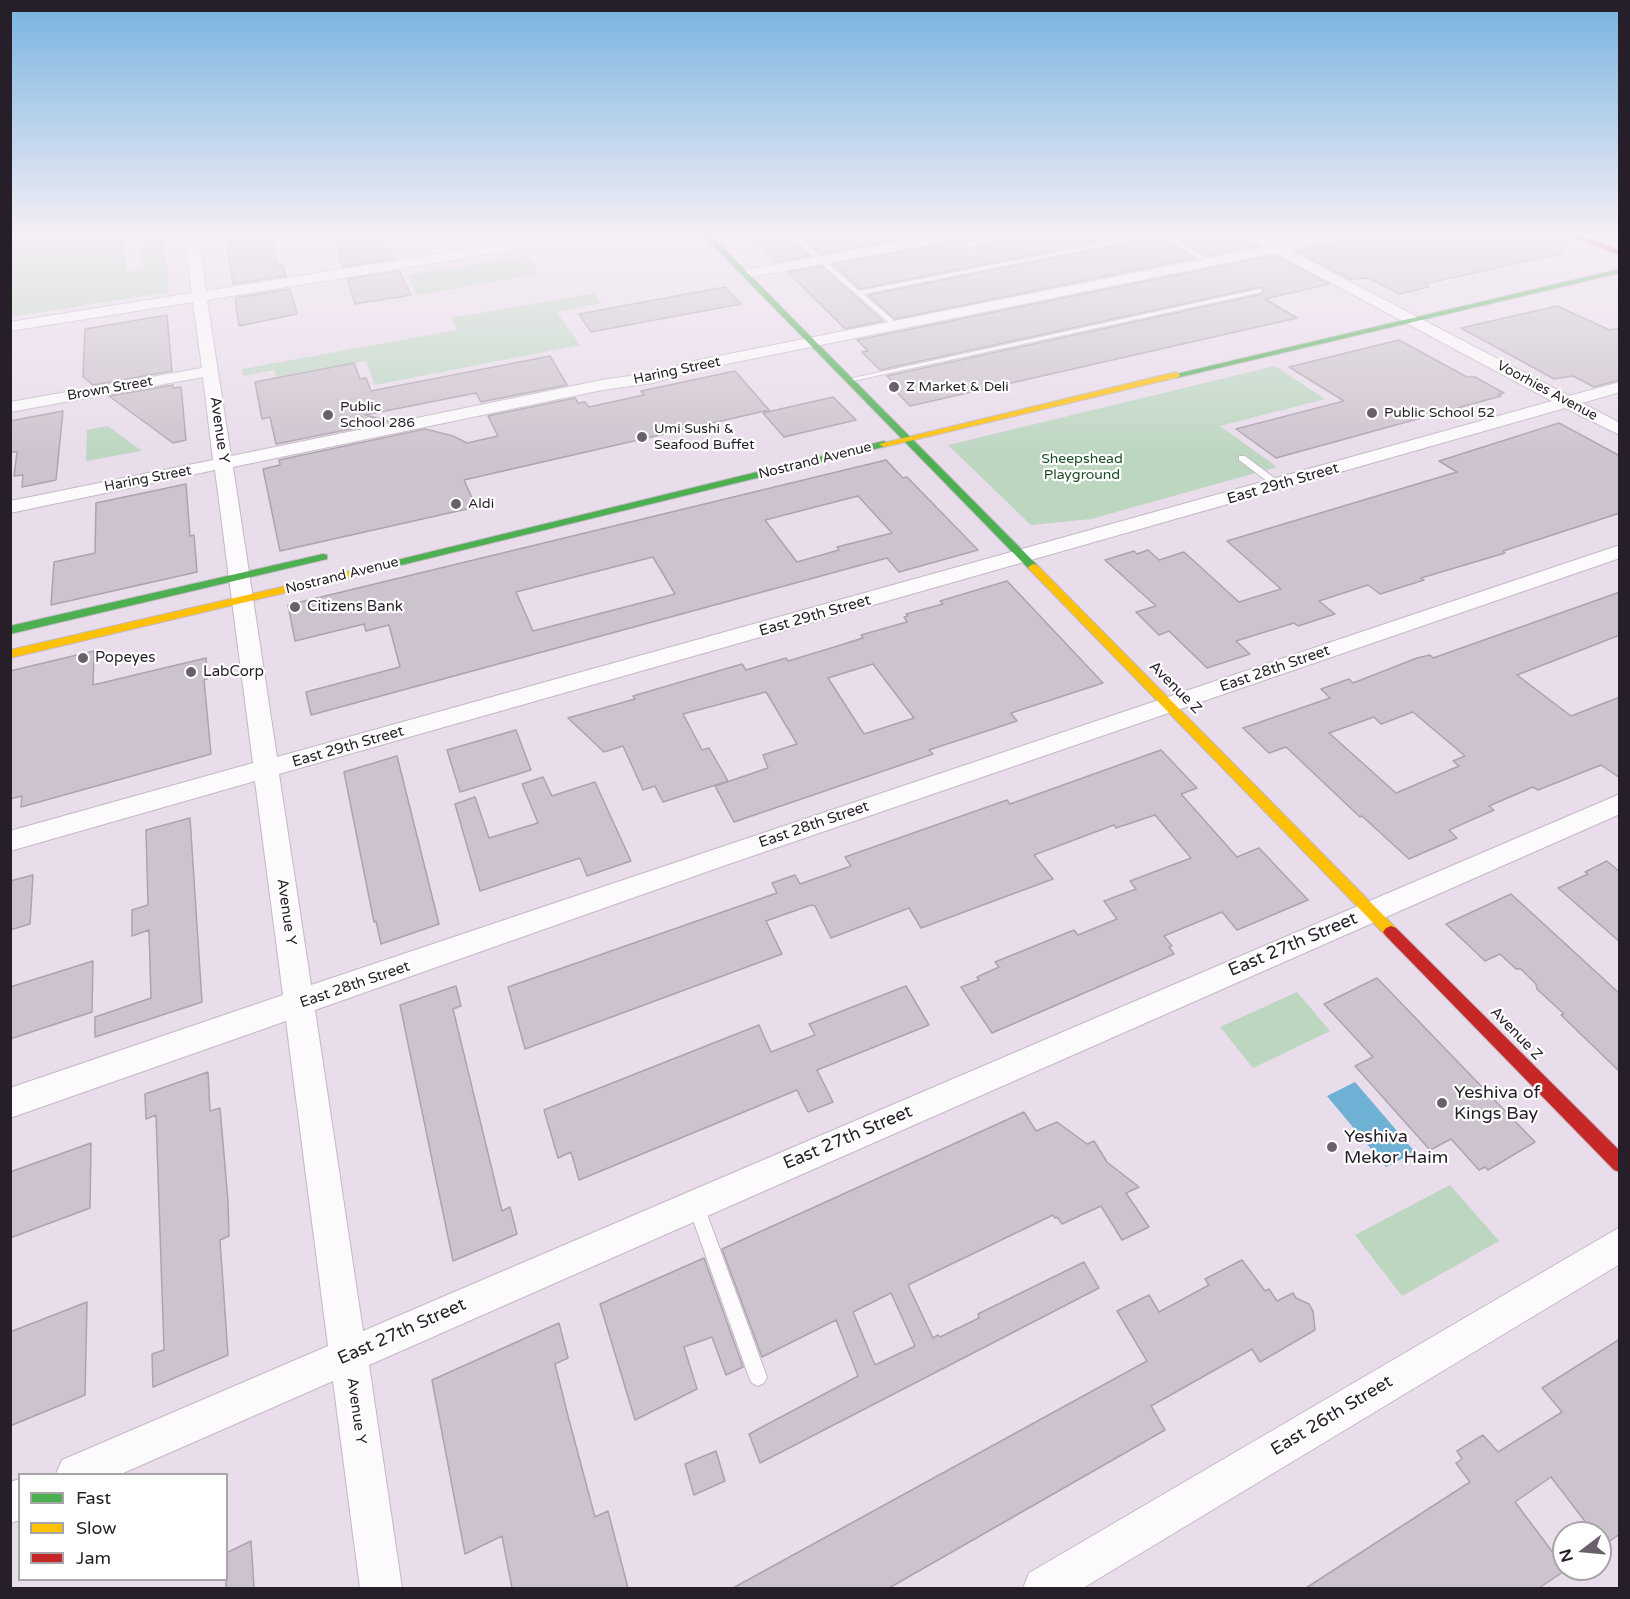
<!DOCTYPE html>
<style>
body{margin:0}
#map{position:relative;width:1630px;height:1599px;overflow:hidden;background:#e9dceb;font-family:"Varela Round",sans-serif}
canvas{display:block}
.frame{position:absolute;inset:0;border:12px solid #261e28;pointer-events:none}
.legend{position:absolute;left:18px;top:1473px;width:210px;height:108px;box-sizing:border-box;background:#fff;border:2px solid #a8a5a9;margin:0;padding:8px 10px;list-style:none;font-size:18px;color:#261e28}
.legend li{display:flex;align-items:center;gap:12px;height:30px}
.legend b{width:30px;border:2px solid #a8a5a9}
.north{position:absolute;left:1552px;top:1521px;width:60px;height:60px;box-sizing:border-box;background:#fff;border:2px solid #a8a5a9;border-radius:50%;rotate:254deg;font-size:16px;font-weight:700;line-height:24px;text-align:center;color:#261e28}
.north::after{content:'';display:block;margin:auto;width:21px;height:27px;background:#6a606c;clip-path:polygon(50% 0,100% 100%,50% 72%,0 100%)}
</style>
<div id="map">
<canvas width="1630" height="1599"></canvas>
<div class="frame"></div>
<ul class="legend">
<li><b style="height:8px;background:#4caf50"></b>Fast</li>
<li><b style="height:8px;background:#ffc107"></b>Slow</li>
<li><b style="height:8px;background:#c62828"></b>Jam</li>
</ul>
<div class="north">N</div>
</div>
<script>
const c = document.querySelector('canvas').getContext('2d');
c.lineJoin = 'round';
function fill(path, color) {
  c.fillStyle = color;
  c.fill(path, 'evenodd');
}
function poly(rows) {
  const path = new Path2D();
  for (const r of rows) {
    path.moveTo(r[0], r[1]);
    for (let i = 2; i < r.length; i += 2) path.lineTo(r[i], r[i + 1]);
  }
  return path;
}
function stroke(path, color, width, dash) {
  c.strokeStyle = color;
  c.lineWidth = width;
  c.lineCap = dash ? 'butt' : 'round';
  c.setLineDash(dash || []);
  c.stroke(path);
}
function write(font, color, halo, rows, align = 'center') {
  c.font = font + ' "Varela Round",sans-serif';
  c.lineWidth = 4.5;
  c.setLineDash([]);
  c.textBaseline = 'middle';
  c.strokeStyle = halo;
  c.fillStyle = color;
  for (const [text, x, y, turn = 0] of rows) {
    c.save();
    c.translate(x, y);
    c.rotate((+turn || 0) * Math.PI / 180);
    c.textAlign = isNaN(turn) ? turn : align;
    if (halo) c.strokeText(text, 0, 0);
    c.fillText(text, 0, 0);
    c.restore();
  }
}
fill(poly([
 [11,235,125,235,126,272,143,269,141,235,165,235,169,292,11,317],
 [528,256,540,274,417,295,408,275],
 [595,293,602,303,557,312,580,345,375,385,366,361,276,377,274,370,243,376,242,369,457,330,451,318],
 [1275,366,1325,399,1220,426,1277,467,1091,519,1031,525,948,445],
 [108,426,142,451,86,461,87,430],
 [1297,992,1330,1031,1253,1068,1220,1027],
 [1450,1185,1499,1241,1402,1296,1355,1235]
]), '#bcd6c0');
fill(poly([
 [1355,1082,1415,1152,1386,1167,1327,1096]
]), '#6eb1d4');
const building = poly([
 [229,235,266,235,267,239,271,238,278,265,282,264,286,276,233,284,227,245,231,245,229,235],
 [335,235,376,235,380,243,382,243,385,248,388,247,393,259,343,267,339,255,342,255,335,235],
 [748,235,787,235,810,256,777,262,748,235],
 [799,235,926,235,821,254,799,235],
 [1044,235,1133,235,860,289,833,264,964,240,965,249,1044,235],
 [1192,235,1242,235,1258,246,1207,256,1177,238,1192,235],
 [1352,235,1559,235,1562,240,1569,243,1559,254,1424,284,1429,287,1399,294,1369,278,1350,279,1296,251,1343,241,1352,235],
 [1158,237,1195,258,895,319,868,295,1158,237],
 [1275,255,1329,284,1265,299,1297,318,910,406,890,385,895,384,887,376,1262,294,1264,290,1260,287,880,370,862,352,868,351,857,340,1275,255],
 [821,266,883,321,845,329,788,272,821,266],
 [399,271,411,295,355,304,347,279,399,271],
 [725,287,741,304,591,332,579,314,725,287],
 [290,289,297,314,239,326,235,298,290,289],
 [1557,306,1610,330,1620,328,1620,380,1594,387,1573,376,1554,379,1461,328,1557,306],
 [167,315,172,371,93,385,83,377,85,329,167,315],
 [1399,340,1467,377,1475,377,1504,393,1498,394,1501,396,1276,458,1236,429,1344,401,1289,367,1399,340],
 [550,356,567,385,481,402,476,393,365,415,391,421,276,444,270,417,262,419,255,382,354,363,360,379,366,378,371,391,550,356],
 [735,371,769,410,464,480,476,507,280,551,263,469,280,465,279,460,425,429,453,436,467,443,498,436,488,416,575,398,578,403,585,402,589,407,644,395,641,391,735,371],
 [173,385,173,388,181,387,186,440,173,443,109,396,173,385],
 [833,397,856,420,784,437,763,413,833,397],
 [63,411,56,480,22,487,23,475,14,476,17,452,10,452,10,421,63,411],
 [1559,423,1620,456,1620,513,1503,551,1505,553,1421,578,1424,580,1380,594,1368,585,1319,601,1335,614,1298,626,1294,623,1236,641,1250,654,1207,668,1169,631,1159,635,1136,612,1156,606,1105,560,1134,551,1137,554,1148,550,1159,560,1184,552,1239,602,1281,589,1227,541,1457,472,1439,461,1559,423],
 [886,460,903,478,907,477,978,550,899,572,887,558,311,715,306,692,400,667,389,625,366,631,364,624,295,641,288,605,886,460],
 [858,496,892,533,837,547,839,550,797,562,765,520,858,496],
 [653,557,675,594,533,631,516,592,653,557],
 [186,484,190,536,194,535,197,572,51,605,54,562,95,553,96,503,186,484],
 [1007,581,1103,683,1011,713,1017,721,929,750,933,754,734,822,715,786,768,768,763,755,797,744,766,692,683,714,702,750,709,748,728,781,663,802,655,786,643,790,623,746,604,752,568,718,635,699,633,696,742,664,746,670,786,658,788,661,828,649,863,638,861,635,907,622,904,617,908,616,906,614,943,604,940,601,1007,581],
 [873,664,914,718,864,734,828,678,873,664],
 [1620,592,1620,635,1517,675,1571,716,1620,697,1620,778,1601,765,1538,790,1533,787,1489,806,1494,810,1449,830,1457,838,1409,859,1362,816,1360,817,1286,747,1269,753,1243,728,1330,698,1321,689,1349,679,1353,683,1417,658,1430,655,1433,658,1620,592],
 [1413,712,1465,756,1453,761,1459,766,1396,793,1329,733,1374,717,1381,724,1413,712],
 [94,651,93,685,206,658,207,679,204,680,211,754,21,807,22,796,10,799,10,671,94,651],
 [516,730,531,770,460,792,447,750,516,730],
 [1161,750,1197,788,1181,794,1237,857,1259,848,1308,900,1237,930,1222,912,1164,936,1172,946,1169,947,1174,954,992,1033,961,987,979,980,977,977,999,967,995,962,1074,930,1078,935,1117,919,1104,901,1136,889,1130,881,1191,858,1155,815,1116,828,1114,825,1034,855,1053,879,921,928,909,908,831,938,815,906,811,905,766,921,782,954,525,1049,508,987,777,893,772,883,795,875,800,884,851,866,845,857,1007,800,1010,804,1161,750],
 [397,756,439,924,381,944,376,921,374,922,344,772,397,756],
 [543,777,552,796,595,782,631,861,587,876,580,858,480,891,455,804,475,797,489,838,538,823,522,784,543,777],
 [190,818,202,1002,95,1037,95,1017,151,998,149,930,132,936,132,910,148,905,146,830,190,818],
 [1607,861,1620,872,1620,942,1558,888,1588,874,1585,872,1607,861],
 [33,875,30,924,10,930,10,881,33,875],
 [1511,894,1620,994,1620,1072,1561,1015,1564,1014,1537,989,1536,984,1521,969,1516,969,1500,954,1485,961,1446,924,1511,894],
 [93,961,92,1012,10,1039,10,987,93,961],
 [1377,978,1535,1142,1488,1170,1485,1167,1479,1170,1451,1139,1430,1150,1355,1066,1373,1057,1324,1004,1377,978],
 [456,986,461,1006,453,1009,502,1211,510,1207,517,1234,453,1261,400,1005,456,986],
 [906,986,929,1025,817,1070,833,1102,808,1112,797,1090,579,1180,571,1152,558,1158,544,1110,759,1025,771,1052,815,1035,809,1024,906,986],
 [208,1072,210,1111,220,1108,228,1201,229,1236,220,1240,228,1355,153,1387,152,1354,164,1350,156,1115,146,1119,145,1094,208,1072],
 [1024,1112,1036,1131,1057,1122,1087,1144,1094,1141,1107,1162,1139,1187,1126,1193,1149,1227,1122,1240,1101,1206,1062,1224,1057,1217,1055,1218,1053,1215,908,1285,933,1338,938,1335,940,1337,979,1318,978,1314,1084,1262,1099,1288,760,1463,749,1434,858,1376,836,1320,762,1357,722,1249,1024,1112],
 [891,1293,915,1346,875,1365,853,1312,891,1293],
 [91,1143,90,1208,10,1238,10,1172,91,1143],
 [704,1258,743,1367,726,1375,712,1337,684,1347,697,1389,635,1420,600,1304,704,1258],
 [1242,1260,1265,1291,1269,1289,1277,1301,1293,1293,1296,1298,1309,1304,1313,1311,1315,1330,1260,1362,1252,1349,1151,1406,1165,1430,889,1588,733,1588,1147,1361,1117,1311,1149,1295,1159,1312,1209,1285,1205,1279,1242,1260],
 [87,1302,85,1395,10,1426,10,1332,87,1302],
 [559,1323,568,1358,555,1364,568,1416,595,1517,608,1511,628,1588,512,1588,502,1536,465,1554,432,1380,559,1323],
 [1620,1339,1620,1534,1604,1545,1600,1540,1600,1533,1594,1533,1551,1477,1515,1502,1566,1570,1539,1588,1306,1588,1470,1482,1456,1463,1462,1459,1457,1451,1483,1435,1498,1452,1562,1412,1542,1388,1620,1339],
 [716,1451,725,1481,694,1495,685,1464,716,1451],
 [251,1541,254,1588,226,1588,226,1553,251,1541]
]);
fill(building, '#cdc3ce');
stroke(building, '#aca3ae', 1.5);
const lane = poly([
 [789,235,796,235,859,291,1145,235,1158,235,863,294,899,325,899,329,896,329,789,235],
 [1159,235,1167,235,1213,262,1208,263,1159,235],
 [1260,289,1262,290,1262,292,848,382,844,380,1260,289],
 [1239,456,1245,456,1281,483,1281,487,1275,487,1239,460,1239,456],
 [696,1198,702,1200,704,1206,767,1377,764,1383,758,1386,752,1383,749,1377,688,1206,690,1200,696,1198]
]);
const street = poly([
 [184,235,198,235,206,291,556,235,588,235,581,239,207,300,231,456,602,380,651,373,694,361,1264,247,1244,235,1261,235,1278,244,1323,235,1350,235,1343,239,1289,250,1569,396,1620,382,1620,392,1582,403,1620,423,1620,435,1565,408,279,774,311,985,1620,545,1620,558,726,865,315,1010,363,1331,1620,794,1620,814,369,1365,402,1588,360,1588,333,1381,121,1474,56,1474,62,1460,328,1346,286,1021,10,1118,10,1088,283,995,255,781,10,851,10,831,253,763,215,470,10,513,10,501,213,460,203,377,10,412,10,402,202,368,193,302,10,331,10,322,192,293,184,235],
 [1275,253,1552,401,277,757,233,467,602,390,653,383,697,370,1275,253],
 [939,235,968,235,961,239,745,278,738,274,745,270,939,235],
 [1620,1227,1620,1264,1083,1588,1023,1588,1029,1573,1620,1227],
 [20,1479,20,1520,10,1523,10,1482,20,1479]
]);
const fast = poly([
 [703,235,710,235,1037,565,1037,569,1029,569,703,235],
 [1620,269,1620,273,1176,378,1172,375,1620,269],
 [884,441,889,444,887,446,381,570,376,567,381,564,884,441],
 [323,554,327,555,327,559,10,634,10,626,323,554]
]);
const slow = poly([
 [1176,372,1180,375,1179,377,884,447,879,444,1176,372],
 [381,564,385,565,385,569,10,658,10,650,381,564],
 [1033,564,1037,565,1396,928,1399,932,1396,936,1391,938,1386,936,1029,569,1028,567,1033,564]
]);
const jam = poly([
 [1567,235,1577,235,1620,250,1620,255,1567,235],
 [1391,926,1396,928,1620,1151,1620,1172,1614,1170,1386,936,1383,932,1386,928,1391,926]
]);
stroke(lane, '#c3b9c4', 2);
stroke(street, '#c3b9c4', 2);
stroke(fast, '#c3b9c4', 2);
stroke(slow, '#c3b9c4', 2);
stroke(jam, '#c3b9c4', 2);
fill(lane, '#fcfafc');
fill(street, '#fcfafc');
fill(fast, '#4caf50');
fill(slow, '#ffc107');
fill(jam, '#c62828');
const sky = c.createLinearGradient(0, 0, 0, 459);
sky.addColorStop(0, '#77b3e0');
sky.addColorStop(0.51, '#f5eff6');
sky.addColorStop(1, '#f5eff600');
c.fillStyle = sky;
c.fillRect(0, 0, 1630, 459);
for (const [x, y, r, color] of [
 [894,387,6,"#6a606c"],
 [1372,413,6,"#6a606c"],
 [328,415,6,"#6a606c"],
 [642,437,6,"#6a606c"],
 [456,504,6,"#6a606c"],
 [295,607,6,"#6a606c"],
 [83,658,6,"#6a606c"],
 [191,672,6,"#6a606c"],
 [1442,1103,6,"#6a606c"],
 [1332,1147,6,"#6a606c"]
]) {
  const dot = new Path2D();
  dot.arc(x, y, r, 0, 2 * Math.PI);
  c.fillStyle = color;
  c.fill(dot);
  stroke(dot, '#fff', 2);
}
write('14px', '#261e28', '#fff', [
 ["Haring Street",677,371,-12],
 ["Brown Street",110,389,-10],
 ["Voorhies Avenue",1547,391,28],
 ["Nostrand Avenue",815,461,-14],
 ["Haring Street",148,479,-11],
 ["Nostrand Avenue",342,576,-14]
]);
write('14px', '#261e28', '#fff', [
 ["Z Market & Deli",906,387],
 ["Public",340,407],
 ["School 286",340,423],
 ["Public School 52",1384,413],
 ["Umi Sushi &",654,429],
 ["Seafood Buffet",654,445],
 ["Aldi",468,504]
], 'left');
write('14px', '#1c4d25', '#fff', [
 ["Sheepshead",1082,459],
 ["Playground",1082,475]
]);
write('15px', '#261e28', '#fff', [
 ["Avenue Y",219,430,82],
 ["East 29th Street",1283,484,-16],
 ["East 29th Street",815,616,-16],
 ["East 28th Street",1275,669,-19],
 ["Avenue Z",1175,688,45],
 ["East 29th Street",348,747,-16],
 ["East 28th Street",814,825,-19],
 ["Avenue Y",286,912,82],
 ["East 28th Street",355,985,-19],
 ["Avenue Z",1516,1034,46],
 ["Avenue Y",356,1411,82]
]);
write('15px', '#261e28', '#fff', [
 ["Citizens Bank",307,607],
 ["Popeyes",95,658],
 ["LabCorp",203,672]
], 'left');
write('18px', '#261e28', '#fff', [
 ["East 27th Street",1293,945,-23],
 ["East 27th Street",848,1138,-23],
 ["East 27th Street",402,1332,-24],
 ["East 26th Street",1332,1416,-31]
]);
write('18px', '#261e28', '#fff', [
 ["Yeshiva of",1454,1093],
 ["Kings Bay",1454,1114],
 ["Yeshiva",1344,1137],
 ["Mekor Haim",1344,1158]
], 'left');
</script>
